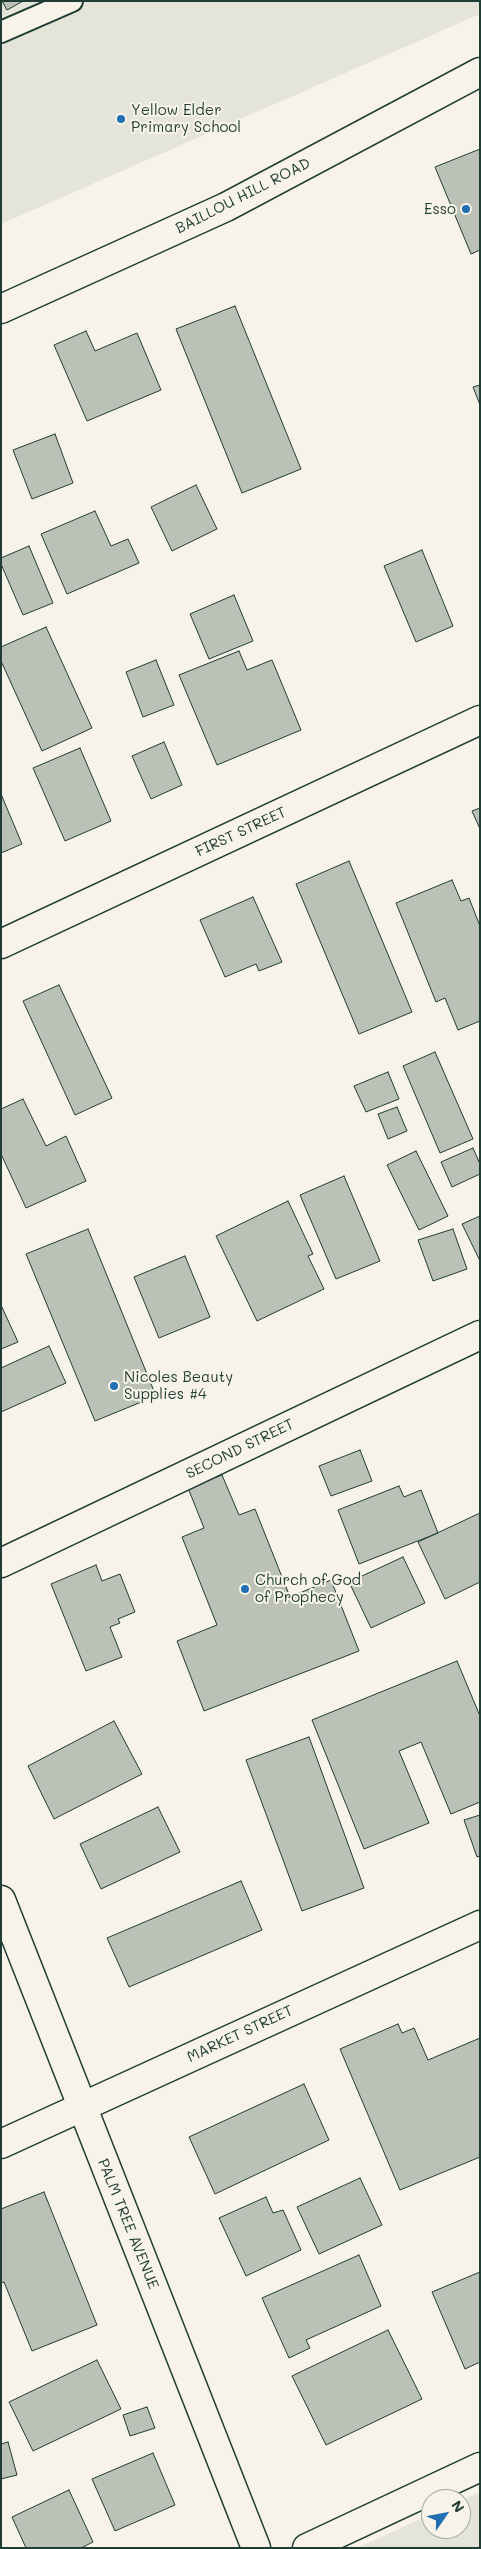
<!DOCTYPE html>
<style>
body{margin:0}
#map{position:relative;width:481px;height:2549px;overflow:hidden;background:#f7f3e8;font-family:Mali,sans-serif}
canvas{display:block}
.frame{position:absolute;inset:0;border:2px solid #1f3d34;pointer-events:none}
.north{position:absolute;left:421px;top:2489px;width:50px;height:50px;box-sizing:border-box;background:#f7f3e8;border:1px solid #a1aaa0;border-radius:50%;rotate:57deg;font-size:14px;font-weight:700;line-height:20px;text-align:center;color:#1f3d34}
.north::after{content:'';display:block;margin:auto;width:18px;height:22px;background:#1f6fb2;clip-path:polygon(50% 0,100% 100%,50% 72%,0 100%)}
</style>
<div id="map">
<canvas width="481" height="2549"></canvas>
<div class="frame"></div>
<div class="north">N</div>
</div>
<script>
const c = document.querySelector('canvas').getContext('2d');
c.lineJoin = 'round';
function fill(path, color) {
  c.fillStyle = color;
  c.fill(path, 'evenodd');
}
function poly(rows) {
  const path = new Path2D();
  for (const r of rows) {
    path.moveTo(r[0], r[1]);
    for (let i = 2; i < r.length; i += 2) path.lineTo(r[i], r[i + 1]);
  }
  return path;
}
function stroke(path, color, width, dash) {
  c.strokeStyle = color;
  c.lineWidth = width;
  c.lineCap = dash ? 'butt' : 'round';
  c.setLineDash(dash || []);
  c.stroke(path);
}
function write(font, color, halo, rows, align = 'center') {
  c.font = font + ' Mali,sans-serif';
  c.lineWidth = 4;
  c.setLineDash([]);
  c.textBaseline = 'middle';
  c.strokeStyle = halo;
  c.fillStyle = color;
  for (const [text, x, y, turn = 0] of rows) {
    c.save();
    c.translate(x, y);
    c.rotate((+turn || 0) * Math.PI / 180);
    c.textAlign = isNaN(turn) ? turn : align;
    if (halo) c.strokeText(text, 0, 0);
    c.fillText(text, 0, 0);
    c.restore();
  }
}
fill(poly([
 [1,1,480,1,480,14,1,224],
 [480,2492,480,2548,357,2548,431,2514,431,2529,461,2529,461,2500]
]), '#e5e4d9');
const building = poly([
 [2,1,23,1,7,10,2,1],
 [480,149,480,250,471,254,435,167,480,149],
 [235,306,301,469,242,493,176,329,235,306],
 [86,331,95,351,137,333,161,390,87,421,54,345,86,331],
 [480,385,480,405,473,387,480,385],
 [55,434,73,483,32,499,13,450,55,434],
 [196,485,217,529,172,551,151,507,196,485],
 [95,511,111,546,128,539,139,563,67,594,41,534,95,511],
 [29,546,53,603,23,615,1,564,1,558,29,546],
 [422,550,453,626,416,642,384,566,422,550],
 [234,595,253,641,209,659,190,614,234,595],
 [46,627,92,728,42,751,1,661,1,647,46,627],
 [239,651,247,670,272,660,301,730,217,765,179,675,239,651],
 [156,660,174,705,143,717,126,672,156,660],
 [164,742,182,785,151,799,132,756,164,742],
 [80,748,111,821,65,841,33,768,80,748],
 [1,794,22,844,1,853,1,794],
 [480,808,480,829,472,811,480,808],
 [349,861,412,1012,359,1034,296,884,349,861],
 [452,880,461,901,469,898,480,926,480,1021,458,1030,445,998,436,1002,396,903,452,880],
 [253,897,282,962,259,971,256,964,225,977,200,920,253,897],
 [59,985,112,1098,75,1115,23,1001,59,985],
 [435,1052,473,1139,440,1153,403,1066,435,1052],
 [388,1072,399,1099,366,1112,354,1086,388,1072],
 [23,1099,46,1146,66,1136,86,1181,26,1208,1,1154,1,1109,23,1099],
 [397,1107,407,1131,388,1139,378,1114,397,1107],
 [473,1148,480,1164,480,1174,452,1187,441,1162,473,1148],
 [416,1151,448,1216,419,1230,387,1165,416,1151],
 [344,1176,380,1261,336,1279,300,1195,344,1176],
 [288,1201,313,1254,308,1256,324,1289,257,1321,216,1236,288,1201],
 [480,1216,480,1261,462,1224,480,1216],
 [88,1229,156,1396,95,1421,26,1254,88,1229],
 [453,1229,467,1269,433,1281,418,1240,453,1229],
 [185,1256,210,1317,159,1338,134,1277,185,1256],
 [1,1305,18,1342,1,1349,1,1305],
 [49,1346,66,1383,1,1412,1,1368,49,1346],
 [360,1450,372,1481,331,1496,319,1466,360,1450],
 [222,1475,239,1515,255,1509,290,1597,331,1580,359,1651,204,1711,177,1641,217,1625,182,1537,204,1528,188,1488,222,1475],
 [399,1486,404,1497,421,1490,438,1533,359,1564,338,1510,399,1486],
 [480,1513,480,1582,445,1599,418,1542,480,1513],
 [403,1557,425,1603,371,1628,349,1582,403,1557],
 [96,1565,102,1581,120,1574,135,1612,118,1619,120,1623,110,1627,122,1657,86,1671,51,1584,96,1565],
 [457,1661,480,1716,480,1802,451,1814,421,1742,399,1751,429,1823,364,1849,312,1720,457,1661],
 [114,1721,142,1774,54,1819,28,1766,114,1721],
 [309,1737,364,1888,302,1911,246,1760,309,1737],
 [158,1807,180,1852,101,1889,80,1844,158,1807],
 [480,1815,480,1856,477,1857,464,1820,480,1815],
 [241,1881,262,1930,129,1987,107,1938,241,1881],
 [398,2024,402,2033,414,2028,428,2060,480,2038,480,2157,400,2190,340,2049,398,2024],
 [304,2084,329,2140,215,2194,189,2137,304,2084],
 [360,2178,382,2225,319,2254,297,2207,360,2178],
 [44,2192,97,2325,32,2351,4,2282,1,2283,1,2209,44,2192],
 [266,2197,273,2213,283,2210,301,2250,246,2276,219,2218,266,2197],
 [359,2255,381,2306,306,2340,310,2348,289,2358,262,2298,359,2255],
 [480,2272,480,2362,465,2369,432,2292,480,2272],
 [388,2330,422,2399,326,2445,292,2376,388,2330],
 [97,2360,121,2409,33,2451,9,2402,97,2360],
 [147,2407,155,2428,130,2436,123,2415,147,2407],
 [8,2442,17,2475,1,2479,1,2444,8,2442],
 [153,2453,175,2505,115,2531,92,2479,153,2453],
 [69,2490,93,2542,81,2548,26,2548,12,2517,69,2490]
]);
fill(building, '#bbc1b6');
stroke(building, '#1f3d34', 1);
const lane = poly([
 [1,32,72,1]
]);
const street = poly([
 [1,944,480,720],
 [1,1563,480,1335],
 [1,1900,256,2548],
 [307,2548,480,2467]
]);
const primary = poly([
 [1,309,226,207,480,72],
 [1,2144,480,1925]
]);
stroke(lane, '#1f3d34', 24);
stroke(street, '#1f3d34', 31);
stroke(primary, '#1f3d34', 31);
stroke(lane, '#f7f3e8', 20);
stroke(street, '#f7f3e8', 28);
stroke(primary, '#f7f3e8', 28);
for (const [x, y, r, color] of [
 [121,119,5,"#1f6fb2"],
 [466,209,5,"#1f6fb2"],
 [114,1386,5,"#1f6fb2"],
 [245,1589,5,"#1f6fb2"]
]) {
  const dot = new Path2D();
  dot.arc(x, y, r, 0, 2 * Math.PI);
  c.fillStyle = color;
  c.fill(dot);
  stroke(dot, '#f7f3e8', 2);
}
write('15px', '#1f3d34', '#f7f3e8', [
 ["Yellow Elder",131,110],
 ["Primary School",131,127],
 ["Esso",456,209,"right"],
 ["Nicoles Beauty",124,1377],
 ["Supplies #4",124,1394],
 ["Church of God",255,1580],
 ["of Prophecy",255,1597]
], 'left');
write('15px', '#1f3d34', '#f7f3e8', [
 ["BAILLOU HILL ROAD",243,196,-27],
 ["FIRST STREET",241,832,-25],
 ["SECOND STREET",240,1449,-26],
 ["MARKET STREET",240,2034,-25],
 ["PALM TREE AVENUE",128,2224,68]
]);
</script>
